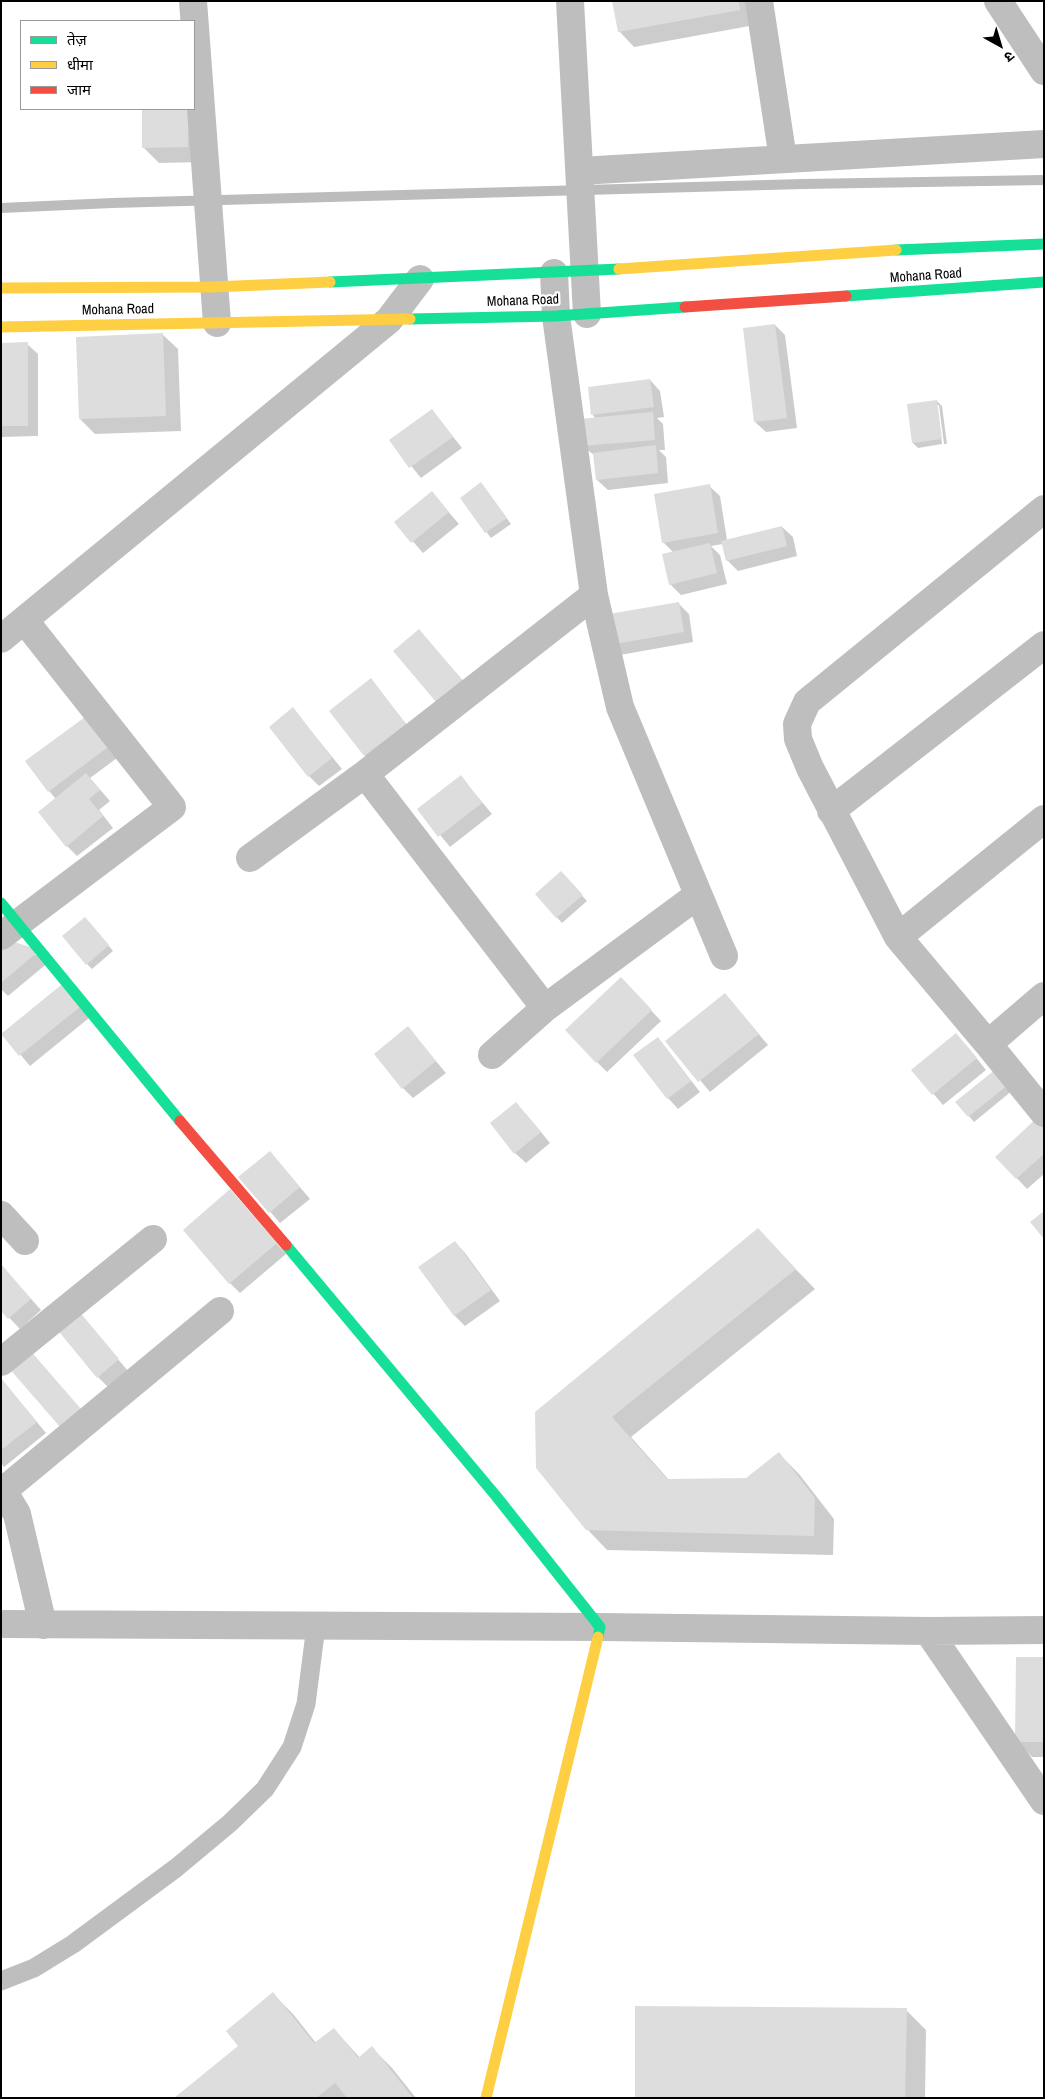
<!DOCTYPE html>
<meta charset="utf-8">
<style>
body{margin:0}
#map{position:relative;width:1045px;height:2099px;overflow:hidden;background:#fff;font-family:"Archivo Narrow","Noto Sans Devanagari",sans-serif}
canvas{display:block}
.frame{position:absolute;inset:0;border:2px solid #000;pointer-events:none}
.legend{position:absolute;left:20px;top:20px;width:175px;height:90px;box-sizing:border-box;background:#fff;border:1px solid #999;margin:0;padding:6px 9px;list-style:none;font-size:15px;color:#000}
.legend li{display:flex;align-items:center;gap:10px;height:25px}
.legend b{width:25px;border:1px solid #999}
.north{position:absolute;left:975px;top:20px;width:50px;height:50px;-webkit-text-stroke:4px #fff;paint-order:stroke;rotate:141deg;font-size:14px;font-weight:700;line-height:20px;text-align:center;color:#000}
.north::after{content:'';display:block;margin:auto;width:18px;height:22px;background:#000;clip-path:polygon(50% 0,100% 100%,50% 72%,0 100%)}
</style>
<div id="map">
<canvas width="1045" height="2099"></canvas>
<div class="frame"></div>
<ul class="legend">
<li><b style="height:6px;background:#16e098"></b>तेज़</li>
<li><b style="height:6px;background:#ffcf43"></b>धीमा</li>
<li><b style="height:6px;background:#f24e42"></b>जाम</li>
</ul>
<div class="north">उ</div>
</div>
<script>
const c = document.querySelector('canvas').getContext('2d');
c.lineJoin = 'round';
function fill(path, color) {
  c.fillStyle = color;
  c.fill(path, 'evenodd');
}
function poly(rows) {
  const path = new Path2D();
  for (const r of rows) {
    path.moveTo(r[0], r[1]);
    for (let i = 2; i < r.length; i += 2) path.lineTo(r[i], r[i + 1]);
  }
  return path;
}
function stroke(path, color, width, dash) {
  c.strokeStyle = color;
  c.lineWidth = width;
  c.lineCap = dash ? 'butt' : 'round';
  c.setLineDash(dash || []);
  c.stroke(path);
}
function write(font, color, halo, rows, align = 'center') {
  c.font = font + ' "Archivo Narrow",sans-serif';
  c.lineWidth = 4.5;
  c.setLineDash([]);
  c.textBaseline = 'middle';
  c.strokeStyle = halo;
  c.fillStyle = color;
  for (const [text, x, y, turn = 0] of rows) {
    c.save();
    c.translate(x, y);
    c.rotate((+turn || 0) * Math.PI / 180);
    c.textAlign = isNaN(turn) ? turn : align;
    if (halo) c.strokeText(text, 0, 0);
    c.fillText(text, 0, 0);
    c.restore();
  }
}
fill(poly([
 [614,1,751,1,755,25,634,47,619,31],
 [143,109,194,109,203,162,159,163,143,147],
 [775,325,785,335,797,428,766,432,755,422,744,329],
 [162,334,178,349,181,431,95,434,80,419],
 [1,344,27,344,38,354,38,436,1,437],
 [650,380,660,391,664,417,657,418,663,424,665,450,659,450,666,457,668,483,608,490,597,480,595,456,583,446,596,419,592,414],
 [937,401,942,406,947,444,944,444,939,405,937,405,942,444,918,448,913,443],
 [432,410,462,448,421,478,391,441],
 [481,484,511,524,491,538,461,498],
 [709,486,720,496,727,540,782,527,793,537,797,556,738,571,727,560,723,544,711,546,720,555,727,584,681,595,670,584,674,553,663,542],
 [432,493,459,524,423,553,396,522],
 [678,603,689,614,693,642,620,655,610,644],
 [419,630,472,691,448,712],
 [371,680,415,735,375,765,365,755],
 [293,709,342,769,319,786,309,776],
 [85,718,117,758,90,778,110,801,99,810,113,828,77,856,67,846,56,799,49,791],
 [461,777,492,814,450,847,419,809],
 [561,873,587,901,562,923,536,894],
 [90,923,113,951,92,969,87,964],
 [1,940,50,961,8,996,1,989],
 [631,989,661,1021,607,1072,597,1062],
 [725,994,768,1045,710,1092,667,1041],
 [72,997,89,1018,30,1066,3,1034],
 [408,1028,446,1073,413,1098,403,1088],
 [658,1038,700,1092,678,1109,668,1098],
 [966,1045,986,1070,943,1105,913,1070],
 [996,1070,1013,1090,974,1122,957,1102],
 [526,1114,550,1143,526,1163,515,1153],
 [1044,1125,1044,1174,1027,1189,997,1157],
 [270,1152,310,1199,280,1223,240,1177],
 [230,1191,286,1254,240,1293,230,1283],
 [455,1242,465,1253,500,1301,465,1326,455,1316,420,1268],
 [777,1250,815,1289,631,1437,669,1480,747,1479,779,1454,799,1474,834,1519,833,1555,607,1550,587,1529,537,1467],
 [1,1265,41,1310,20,1329,1,1309],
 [78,1312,128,1371,108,1387,98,1377],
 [1,1379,46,1433,4,1467,1,1463],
 [1044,1658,1044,1757,1032,1757,1017,1741],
 [273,1994,293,2014,316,2043,334,2029,360,2058,372,2048,392,2068,416,2098,176,2098,240,2046],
 [906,2010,926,2030,925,2098,636,2098]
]), '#0003');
stroke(poly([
 [1,208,112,203,803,184,1044,180]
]), '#bcbcbc', 10);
fill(poly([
 [612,1,739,1,740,10,618,32],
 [142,109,188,109,188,147,142,148],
 [775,324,787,418,754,422,743,328],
 [163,333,166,416,79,419,76,337],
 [28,342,28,426,1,426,1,343],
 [650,379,654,407,591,415,588,387],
 [937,400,942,439,912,443,907,404],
 [432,409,453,437,409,468,389,440],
 [653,412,655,440,581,446,579,419],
 [656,445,658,473,596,480,593,453],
 [481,482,507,518,485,533,460,498],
 [710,484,718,533,662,543,654,494],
 [432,491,449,512,411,543,394,522],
 [782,526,787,546,726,561,721,541],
 [710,543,717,573,669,585,662,554],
 [679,602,684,632,609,645,603,615],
 [419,629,462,680,436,702,393,651],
 [371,678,406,724,364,756,329,711],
 [293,707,332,758,308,777,269,727],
 [85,717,108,747,48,792,25,761],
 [86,773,100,790,89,799,103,816,66,847,38,812],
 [461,775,482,803,438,837,417,809],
 [561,871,583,895,556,918,535,894],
 [85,917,109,945,86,965,62,936],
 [1,938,40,950,1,983],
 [621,977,652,1010,596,1063,565,1030],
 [61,985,80,1007,19,1056,1,1034],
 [725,993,759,1034,698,1082,665,1041],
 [408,1026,436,1061,402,1089,374,1054],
 [956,1033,977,1058,932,1095,911,1070],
 [658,1037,691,1081,667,1099,633,1055],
 [996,1069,1009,1084,968,1117,955,1102],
 [516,1102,541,1132,514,1154,490,1123],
 [1038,1117,1044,1124,1044,1154,1016,1179,995,1157],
 [270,1151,300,1187,269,1213,238,1177],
 [230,1189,277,1243,229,1284,183,1230],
 [1044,1211,1044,1239,1030,1222],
 [758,1228,796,1269,612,1417,667,1479,746,1478,779,1452,815,1498,814,1536,586,1530,536,1468,535,1412],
 [455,1241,491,1290,454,1316,418,1267],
 [1,1264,31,1299,8,1319,1,1311],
 [78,1310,119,1359,97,1378,56,1328],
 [29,1349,81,1409,60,1427,8,1367],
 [1,1378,37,1422,1,1450],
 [1016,1657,1044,1657,1044,1742,1015,1742],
 [273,1992,314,2043,334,2028,358,2058,372,2046,413,2098,347,2098,335,2083,316,2098,174,2098,238,2046,226,2031],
 [635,2006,907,2008,905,2098,635,2098]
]), '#ddd');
stroke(poly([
 [1,1981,34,1968,73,1944,176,1868,230,1823,265,1789,292,1747,306,1704,316,1626]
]), '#bebebe', 19);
stroke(poly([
 [193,1,217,323],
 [570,1,587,314],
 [759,1,783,159],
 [998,1,1044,71],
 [580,171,1044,144],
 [554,273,556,316,594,595,620,707,724,956],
 [1,639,389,320,420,279],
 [365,774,545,1008],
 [831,811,1044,645],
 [250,858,365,774,594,595],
 [1,936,172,807,25,621],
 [898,937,1044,819],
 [1044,996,988,1044,1044,1113],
 [988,1044,898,937,810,768,798,739,797,724,807,702,1044,509],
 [492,1055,545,1008,698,895],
 [1,1215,25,1241],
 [1,1362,153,1239],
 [1,1487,17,1514,43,1625],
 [4,1490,220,1311],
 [1,1624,600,1627,928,1631,1044,1630],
 [928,1631,1044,1801]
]), '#bebebe', 28);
stroke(poly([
 [896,250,1044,244],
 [330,282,619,269],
 [846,296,1044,282],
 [410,319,556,316,685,307],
 [1,903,180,1121],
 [286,1245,496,1496,600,1627,598,1637]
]), '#16e098', 11);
stroke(poly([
 [619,269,896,250],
 [1,288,213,287,330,282],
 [1,327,410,319],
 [486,2098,598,1637]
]), '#ffcf43', 11);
stroke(poly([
 [685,307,846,296],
 [180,1121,286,1245]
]), '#f24e42', 11);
write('14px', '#000', '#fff', [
 ["Mohana Road",926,276,-4],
 ["Mohana Road",523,301,-2],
 ["Mohana Road",118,310,-1]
]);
</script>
